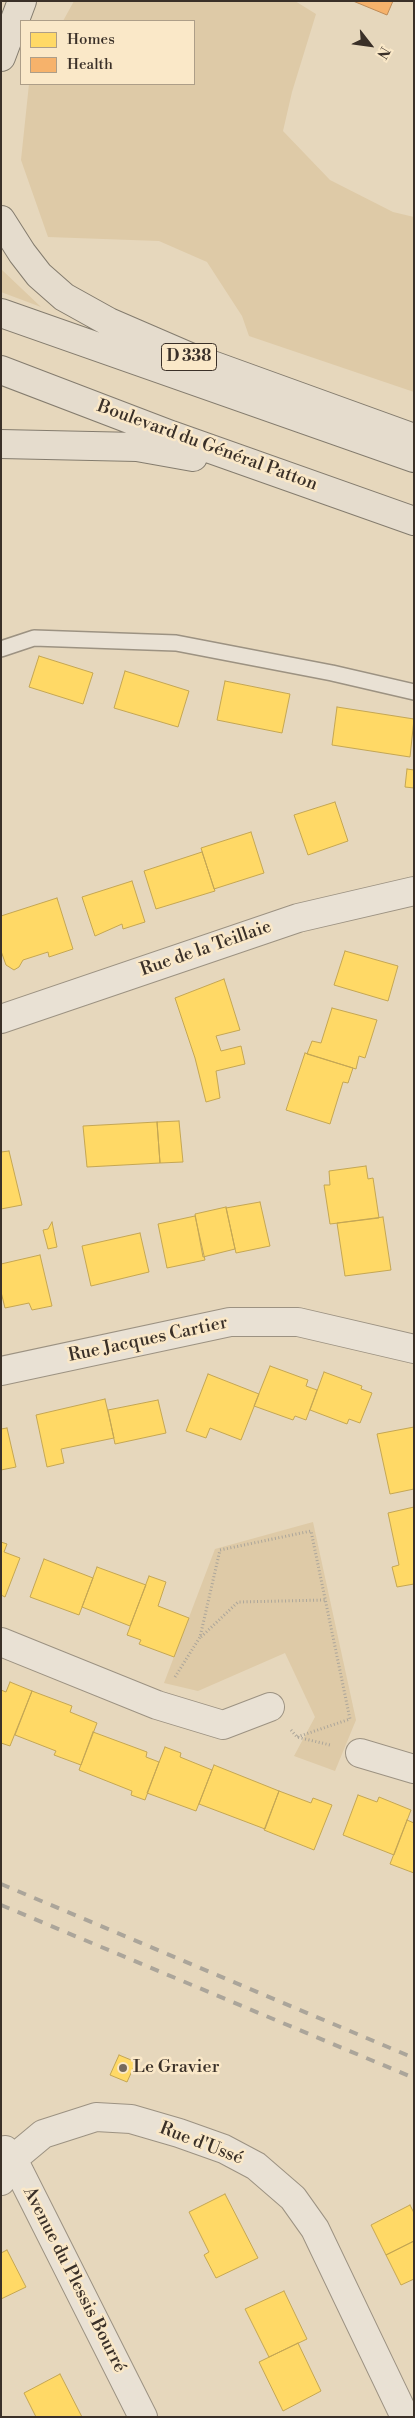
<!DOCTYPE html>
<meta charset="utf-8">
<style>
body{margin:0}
#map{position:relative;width:415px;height:2418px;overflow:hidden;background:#e6d7bc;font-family:"Libre Bodoni",serif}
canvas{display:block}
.frame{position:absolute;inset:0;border:2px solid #3a3028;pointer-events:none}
.legend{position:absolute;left:20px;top:20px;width:175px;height:65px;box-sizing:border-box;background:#fae8c8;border:1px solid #ad9e88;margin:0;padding:6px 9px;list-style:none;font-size:15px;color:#3a3028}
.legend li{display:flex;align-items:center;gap:10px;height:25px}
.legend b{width:25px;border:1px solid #ad9e88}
.north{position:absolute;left:345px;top:20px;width:50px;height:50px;-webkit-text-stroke:4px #fae8c8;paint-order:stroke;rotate:120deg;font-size:14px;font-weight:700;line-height:20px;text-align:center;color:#3a3028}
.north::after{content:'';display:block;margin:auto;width:18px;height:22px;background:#3a3028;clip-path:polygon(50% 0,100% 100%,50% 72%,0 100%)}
</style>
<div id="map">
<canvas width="415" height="2418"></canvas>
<div class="frame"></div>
<ul class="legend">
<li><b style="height:14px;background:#ffd966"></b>Homes</li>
<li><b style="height:14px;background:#f6b26b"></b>Health</li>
</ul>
<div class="north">N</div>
</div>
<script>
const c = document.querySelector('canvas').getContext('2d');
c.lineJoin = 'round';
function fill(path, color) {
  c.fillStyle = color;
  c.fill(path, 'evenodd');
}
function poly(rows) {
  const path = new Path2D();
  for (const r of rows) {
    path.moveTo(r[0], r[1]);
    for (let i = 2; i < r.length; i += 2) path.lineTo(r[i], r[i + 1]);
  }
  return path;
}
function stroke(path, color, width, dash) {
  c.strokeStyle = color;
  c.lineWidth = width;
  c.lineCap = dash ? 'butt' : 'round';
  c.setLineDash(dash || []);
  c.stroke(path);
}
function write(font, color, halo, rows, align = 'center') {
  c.font = font + ' "Libre Bodoni",serif';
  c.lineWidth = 5;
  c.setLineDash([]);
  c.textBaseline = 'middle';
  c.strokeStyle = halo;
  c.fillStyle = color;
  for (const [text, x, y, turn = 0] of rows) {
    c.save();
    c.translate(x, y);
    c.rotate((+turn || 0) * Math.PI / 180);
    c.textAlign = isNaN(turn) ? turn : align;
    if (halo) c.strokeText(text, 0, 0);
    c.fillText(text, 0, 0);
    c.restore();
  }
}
fill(poly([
 [74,1,295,1,316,14,292,92,283,131,330,180,393,212,414,217,414,392,249,336,242,316,207,262,159,241,48,237,21,160,29,84,194,84,194,21,63,21],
 [1,269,41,307,1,292],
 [313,1522,356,1720,335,1771,294,1756,315,1717,285,1653,198,1691,164,1683,215,1549]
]), '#decaa7');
const homes = poly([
 [39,656,93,673,83,704,29,687,39,656],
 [125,671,189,691,178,727,114,708,125,671],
 [225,681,290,694,282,733,217,720,225,681],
 [337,707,414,719,410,757,332,745,337,707],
 [407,769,414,770,414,788,405,787,407,769],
 [335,802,348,841,308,855,294,815,335,802],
 [251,832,264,873,214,889,201,848,251,832],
 [202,852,215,891,156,909,144,871,202,852],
 [132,881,145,922,123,929,122,924,95,936,82,897,132,881],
 [57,898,73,949,49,957,48,952,23,960,19,967,14,970,6,965,1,951,1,916,57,898],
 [345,951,398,966,388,1001,334,985,345,951],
 [224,979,240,1030,216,1036,221,1051,241,1046,245,1064,216,1071,220,1098,206,1102,195,1058,175,998,224,979],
 [332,1008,377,1020,365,1058,359,1056,356,1069,307,1054,312,1041,321,1043,332,1008],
 [305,1053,353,1068,348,1083,343,1082,330,1124,286,1110,305,1053],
 [179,1121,183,1162,160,1163,157,1122,179,1121],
 [157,1122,160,1163,87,1167,83,1126,157,1122],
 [9,1151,22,1205,1,1209,1,1152,9,1151],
 [366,1166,368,1179,373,1178,379,1218,330,1224,324,1185,330,1185,329,1171,366,1166],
 [260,1202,270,1246,236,1253,226,1208,260,1202],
 [226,1207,235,1249,203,1257,195,1214,226,1207],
 [195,1216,205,1260,167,1268,158,1224,195,1216],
 [383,1217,391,1270,345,1276,337,1223,383,1217],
 [52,1222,57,1247,48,1249,43,1230,48,1229,52,1222],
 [140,1233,149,1272,91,1286,82,1246,140,1233],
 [40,1255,52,1306,32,1310,29,1303,5,1308,1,1292,1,1264,40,1255],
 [270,1366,308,1380,306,1386,317,1390,306,1420,295,1416,293,1420,254,1406,270,1366],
 [324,1372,362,1386,361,1389,372,1393,360,1423,349,1419,347,1424,310,1410,324,1372],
 [208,1374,259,1394,241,1440,210,1428,206,1438,186,1431,208,1374],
 [105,1399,114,1438,61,1449,64,1463,47,1467,36,1415,105,1399],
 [158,1400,166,1433,115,1444,108,1410,158,1400],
 [414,1427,414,1489,390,1494,377,1434,414,1427],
 [7,1428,16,1467,1,1470,1,1429,7,1428],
 [414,1507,414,1584,397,1587,392,1567,399,1565,388,1513,414,1507],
 [1,1542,7,1544,4,1552,20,1558,5,1597,1,1595,1,1542],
 [44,1559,93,1578,79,1615,30,1597,44,1559],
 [97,1567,146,1585,130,1626,82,1607,97,1567],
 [149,1576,166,1582,158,1606,189,1618,174,1657,139,1644,141,1640,127,1635,149,1576],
 [10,1682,32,1691,10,1746,1,1743,1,1690,6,1692,10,1682],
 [32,1691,72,1706,70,1712,97,1723,81,1765,54,1755,56,1751,15,1735,32,1691],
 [93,1732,147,1752,146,1757,159,1762,145,1800,131,1795,132,1791,79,1770,93,1732],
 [165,1747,181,1753,180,1757,212,1770,196,1811,147,1793,165,1747],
 [214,1765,279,1791,265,1829,199,1804,214,1765],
 [279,1791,311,1803,313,1798,332,1805,314,1850,264,1830,279,1791],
 [358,1795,377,1802,379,1797,411,1810,394,1855,343,1835,358,1795],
 [407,1820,414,1823,414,1873,390,1864,407,1820],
 [119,2055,136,2062,127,2082,110,2075,119,2055],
 [225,2194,258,2258,216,2278,204,2255,209,2252,189,2212,225,2194],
 [410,2205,414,2213,414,2241,386,2255,371,2225,410,2205],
 [414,2241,414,2279,401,2285,386,2255,414,2241],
 [7,2250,26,2287,1,2299,1,2253,7,2250],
 [284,2291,307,2339,269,2357,245,2309,284,2291],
 [298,2343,321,2391,283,2411,259,2362,298,2343],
 [60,2374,82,2417,36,2417,24,2393,60,2374]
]);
fill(homes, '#ffd966');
stroke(homes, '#c4a653', 1);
const health = poly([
 [353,1,393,1,387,15,353,1]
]);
fill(health, '#f6b26b');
stroke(health, '#be8b57', 1);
const lane = poly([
 [1,649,34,638,176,643,332,673,414,692]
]);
const street = poly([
 [1,1019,298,918,414,891],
 [1,1371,230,1322,298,1322,414,1349],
 [1,1642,157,1705,223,1725,270,1707],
 [360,1753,414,1769],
 [5,2150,13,2159,143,2417],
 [1,2181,13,2159,43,2134,96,2117,131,2119,179,2133,224,2149,256,2166,293,2198,315,2229,405,2417]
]);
const highway = poly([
 [1,57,22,1],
 [1,220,22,253,39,275,64,297,109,322,190,357,414,438],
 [1,313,414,458],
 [1,370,171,435,414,521],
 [1,444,137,447,193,457]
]);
stroke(lane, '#9c9282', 18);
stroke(street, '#9c9282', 30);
stroke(highway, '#847c6e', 30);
stroke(poly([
 [201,1637,238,1602,325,1600],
 [175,1677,200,1637,220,1550,311,1531,350,1719,297,1737],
 [291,1730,297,1737,330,1745]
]), '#aba59a', 3, [1, 2.5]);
stroke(lane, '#e9e1d4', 15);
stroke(street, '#e9e1d4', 28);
stroke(highway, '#e5dccd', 28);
stroke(poly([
 [1,1884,414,2058],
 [1,1905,414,2078]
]), '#aba59a', 4, [9, 9]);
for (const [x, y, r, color] of [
 [123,2068,5,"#766a5c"]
]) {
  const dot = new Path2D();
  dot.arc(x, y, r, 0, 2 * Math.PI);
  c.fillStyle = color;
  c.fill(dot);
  stroke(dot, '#fae8c8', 2);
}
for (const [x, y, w] of [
 [189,357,55]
]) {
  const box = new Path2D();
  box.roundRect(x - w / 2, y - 13.5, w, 27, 4);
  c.fillStyle = '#fae8c8';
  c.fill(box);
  stroke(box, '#3a3028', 1);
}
write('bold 16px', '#3a3028', null, [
 ["D 338",189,357]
]);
write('18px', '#3a3028', '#fae8c8', [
 ["Boulevard du Général Patton",207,446,20],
 ["Rue de la Teillaie",206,949,-19],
 ["Rue Jacques Cartier",148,1340,-12],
 ["Rue d'Ussé",201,2144,21],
 ["Avenue du Plessis Bourré",74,2280,63]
]);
write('18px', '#3a3028', '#fae8c8', [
 ["Le Gravier",133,2068]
], 'left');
</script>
